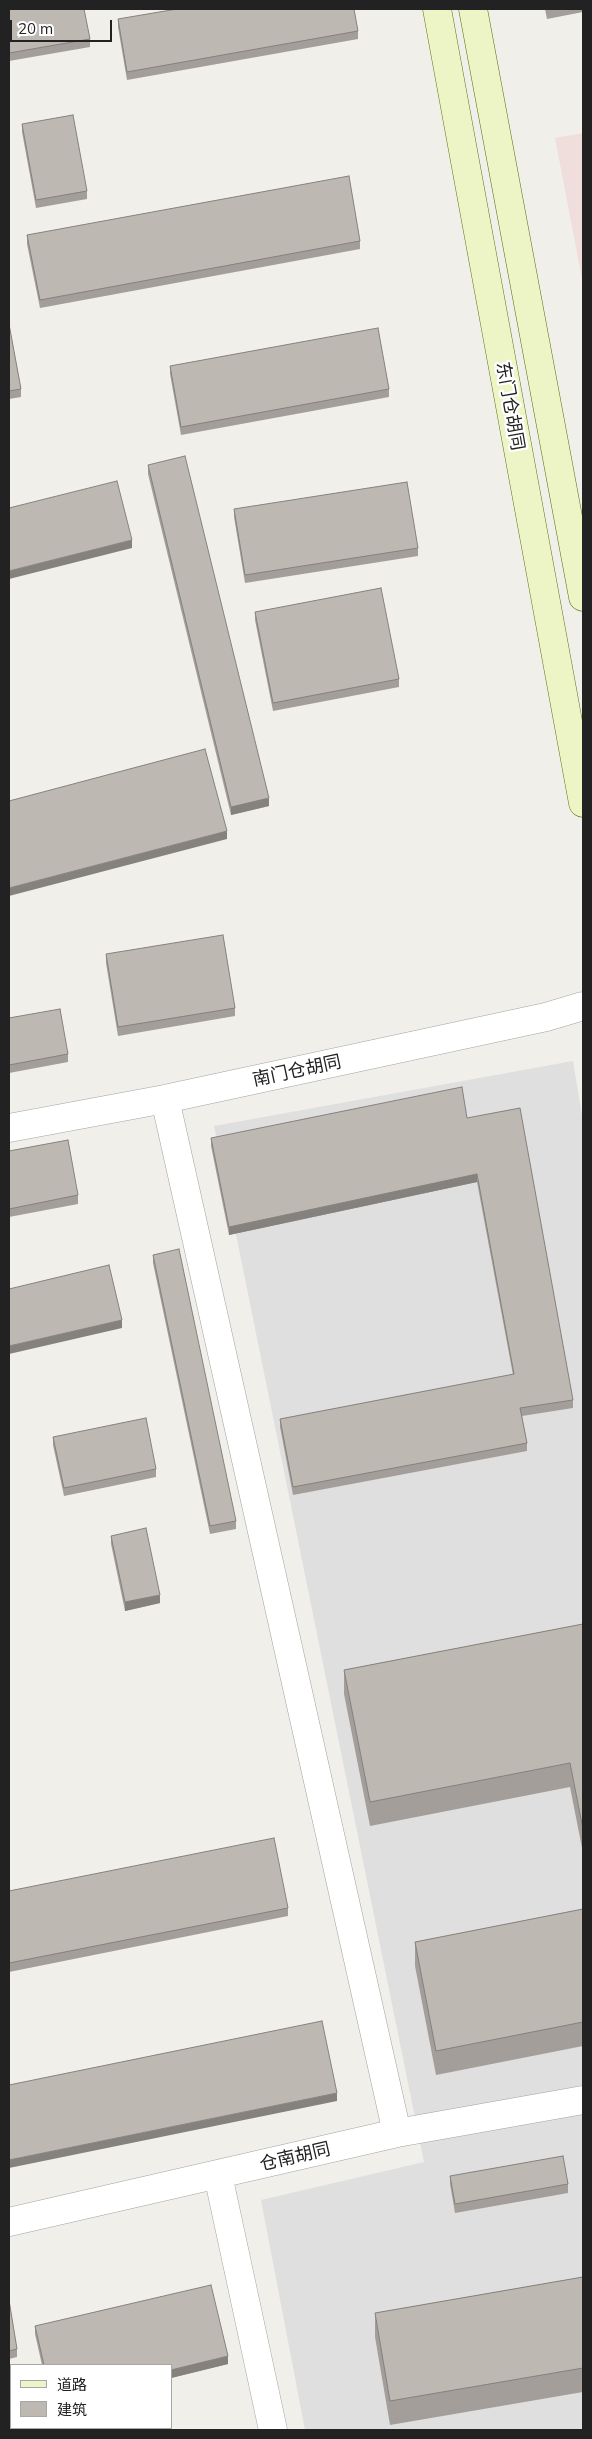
<!DOCTYPE html>
<meta charset="utf-8">
<style>
body{margin:0}
#map{position:relative;width:592px;height:2439px;overflow:hidden;background:#f1efea;font-family:Mulish,"Noto Sans SC",sans-serif}
canvas{display:block}
.frame{position:absolute;inset:0;border:10px solid #222;pointer-events:none}
.legend{position:absolute;left:10px;top:2364px;width:162px;height:65px;box-sizing:border-box;background:#fff;border:1px solid #a7a7a7;margin:0;padding:6px 9px;list-style:none;font-size:15px;color:#222}
.legend li{display:flex;align-items:center;gap:10px;height:25px}
.legend b{width:25px;border:1px solid #a7a7a7}
.scale{position:absolute;left:10px;top:20px;width:102px;height:22px;box-sizing:border-box;border:2px solid #222;border-top:0;padding-left:6px;font-size:15px;line-height:18px;white-space:nowrap;color:#222;-webkit-text-stroke:4px #fff;paint-order:stroke}
</style>
<div id="map">
<canvas width="592" height="2439"></canvas>
<div class="frame"></div>
<ul class="legend">
<li><b style="height:6px;background:#edf4c5"></b>道路</li>
<li><b style="height:14px;background:#beb8b3"></b>建筑</li>
</ul>
<div class="scale">20 m</div>
</div>
<script>
const c = document.querySelector('canvas').getContext('2d');
c.lineJoin = 'round';
function fill(path, color) {
  c.fillStyle = color;
  c.fill(path, 'evenodd');
}
function poly(rows) {
  const path = new Path2D();
  for (const r of rows) {
    path.moveTo(r[0], r[1]);
    for (let i = 2; i < r.length; i += 2) path.lineTo(r[i], r[i + 1]);
  }
  return path;
}
function stroke(path, color, width, dash) {
  c.strokeStyle = color;
  c.lineWidth = width;
  c.lineCap = dash ? 'butt' : 'round';
  c.setLineDash(dash || []);
  c.stroke(path);
}
function write(font, color, halo, rows, align = 'center') {
  c.font = font + ' Mulish,"Noto Sans SC",sans-serif';
  c.lineWidth = 4.5;
  c.setLineDash([]);
  c.textBaseline = 'middle';
  c.strokeStyle = halo;
  c.fillStyle = color;
  for (const [text, x, y, turn = 0] of rows) {
    c.save();
    c.translate(x, y);
    c.rotate((+turn || 0) * Math.PI / 180);
    c.textAlign = isNaN(turn) ? turn : align;
    if (halo) c.strokeText(text, 0, 0);
    c.fillText(text, 0, 0);
    c.restore();
  }
}
fill(poly([
 [573,1061,583,1122,583,2430,305,2430,261,2200,424,2162,214,1126]
]), '#e0dfdf');
fill(poly([
 [583,133,583,284,555,138]
]), '#efdedb');
const street = poly([
 [165,1099,397,2133],
 [9,1128,165,1099,546,1017,583,1006],
 [218,2175,273,2430],
 [9,2222,397,2133,583,2100]
]);
const secondary = poly([
 [437,9,583,803],
 [473,9,583,597]
]);
stroke(street, '#a3a3a3', 29);
stroke(secondary, '#5c7111', 29);
stroke(street, '#fff', 28);
stroke(secondary, '#edf4c5', 28);
fill(poly([
 [9,9,90,39,90,47,9,61],
 [545,9,583,9,583,12,547,19],
 [118,19,358,31,358,39,127,80,118,27],
 [22,124,87,191,87,199,36,208,22,132],
 [27,235,360,241,360,249,40,308,27,244],
 [9,324,21,389,21,397,9,399],
 [170,366,389,389,389,397,181,435,170,374],
 [148,465,269,806,231,815,148,474],
 [234,509,418,548,418,556,245,583,234,517],
 [255,612,399,679,399,687,273,711,255,620],
 [106,954,235,1008,235,1016,118,1036,106,963],
 [9,1018,68,1054,68,1062,9,1073],
 [467,1118,573,1400,573,1408,522,1416,527,1443,527,1451,293,1495,280,1427,280,1419,513,1375,477,1182,229,1235,211,1146,211,1138],
 [9,1151,78,1195,78,1204,9,1217],
 [153,1255,236,1521,236,1529,210,1534,153,1263],
 [53,1437,156,1469,156,1477,64,1496,53,1445],
 [111,1536,160,1603,125,1611,111,1544],
 [583,1624,583,1853,570,1787,370,1826,344,1694,344,1670],
 [9,1891,288,1908,288,1916,9,1972],
 [583,1909,583,2046,436,2075,415,1966,415,1942],
 [450,2176,568,2184,568,2193,455,2213,450,2184],
 [583,2277,583,2392,390,2425,375,2337,375,2313],
 [9,2300,17,2349,17,2357,9,2359],
 [35,2326,228,2364,171,2378,171,2365,42,2365,35,2334]
]), '#a39e9a');
fill(poly([
 [132,540,132,548,9,579,9,571],
 [269,798,269,806,231,815,231,807],
 [227,831,227,839,9,896,9,888],
 [477,1174,477,1182,229,1235,229,1227],
 [122,1320,122,1328,9,1354,9,1346],
 [160,1595,160,1603,125,1611,125,1602],
 [337,2093,337,2101,9,2168,9,2160],
 [228,2356,228,2364,171,2378,171,2370]
]), '#85817d');
const building = poly([
 [9,9,84,9,90,39,9,53,9,9],
 [177,9,354,9,358,31,127,72,118,19,177,9],
 [73,115,87,191,36,200,22,124,73,115],
 [349,176,360,241,40,300,27,235,349,176],
 [9,324,21,389,9,391,9,324],
 [378,328,389,389,181,427,170,366,378,328],
 [185,456,269,798,231,807,148,465,185,456],
 [117,481,132,540,9,571,9,508,117,481],
 [407,482,418,548,245,575,234,509,407,482],
 [381,588,399,679,273,703,255,612,381,588],
 [205,749,227,831,9,888,9,801,205,749],
 [223,935,235,1008,118,1027,106,954,223,935],
 [60,1009,68,1054,9,1065,9,1018,60,1009],
 [462,1087,467,1118,520,1108,573,1400,520,1408,527,1443,293,1487,280,1419,514,1374,477,1174,229,1227,211,1138,462,1087],
 [68,1140,78,1195,9,1209,9,1151,68,1140],
 [179,1249,236,1521,210,1526,153,1255,179,1249],
 [109,1265,122,1320,9,1346,9,1289,109,1265],
 [146,1418,156,1469,64,1488,53,1437,146,1418],
 [146,1528,160,1595,125,1602,111,1536,146,1528],
 [583,1624,583,1829,570,1763,370,1802,344,1670,583,1624],
 [274,1838,288,1908,9,1963,9,1891,274,1838],
 [583,1909,583,2022,436,2051,415,1942,583,1909],
 [322,2021,337,2093,9,2160,9,2085,322,2021],
 [563,2156,568,2184,455,2204,450,2176,563,2156],
 [583,2277,583,2368,390,2401,375,2313,583,2277],
 [211,2285,228,2356,171,2370,171,2365,44,2365,35,2326,211,2285],
 [9,2300,17,2349,9,2351,9,2300],
 [11,2425,11,2428,37,2428,38,2430,9,2430,9,2426,11,2425]
]);
fill(building, '#beb8b3');
stroke(building, '#85817d', 1);
write('18px', '#222', '#fff', [
 ["东门仓胡同",510,406,80],
 ["南门仓胡同",297,1071,-12],
 ["仓南胡同",295,2157,-13]
]);
</script>
